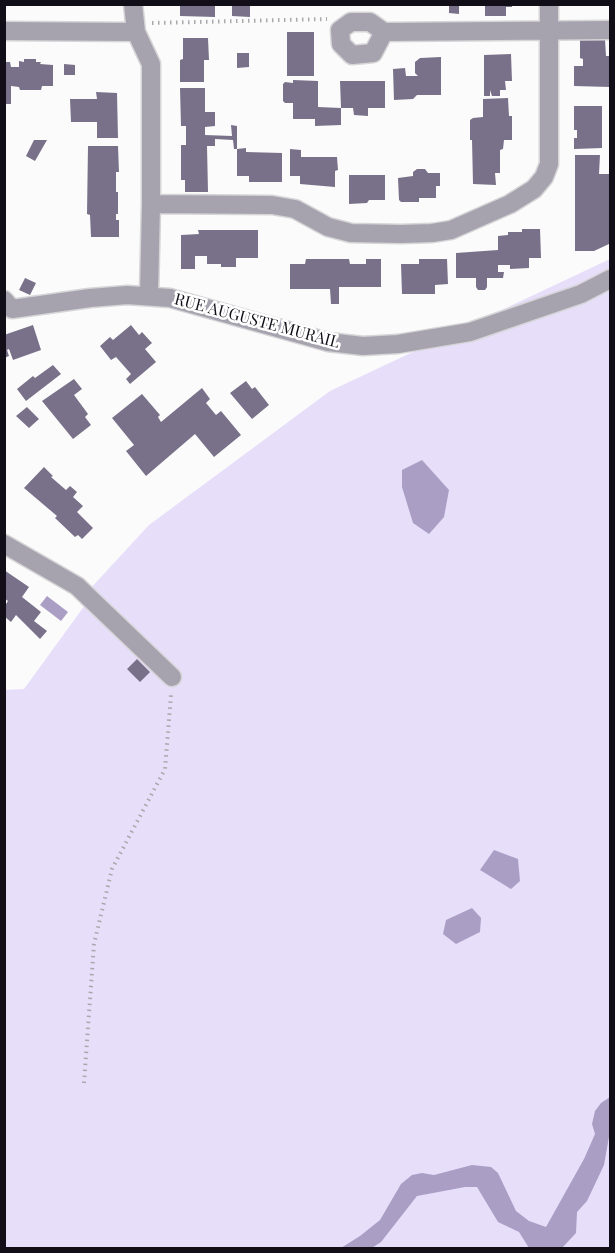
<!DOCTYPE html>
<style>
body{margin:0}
#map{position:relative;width:615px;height:1253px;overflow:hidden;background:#fbfbfb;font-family:"Playfair Display",serif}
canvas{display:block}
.frame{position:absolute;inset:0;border:6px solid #110e17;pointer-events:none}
</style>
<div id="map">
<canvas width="615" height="1253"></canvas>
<div class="frame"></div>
</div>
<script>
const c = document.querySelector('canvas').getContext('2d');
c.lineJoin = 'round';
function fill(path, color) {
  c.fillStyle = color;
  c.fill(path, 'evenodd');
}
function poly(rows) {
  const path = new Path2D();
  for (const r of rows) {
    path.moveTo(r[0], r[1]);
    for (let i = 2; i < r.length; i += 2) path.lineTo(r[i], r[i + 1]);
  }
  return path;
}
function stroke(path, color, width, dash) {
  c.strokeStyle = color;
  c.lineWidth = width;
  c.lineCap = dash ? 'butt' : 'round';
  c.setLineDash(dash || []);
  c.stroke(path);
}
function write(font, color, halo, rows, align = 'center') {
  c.font = font + ' "Playfair Display",serif';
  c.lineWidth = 5;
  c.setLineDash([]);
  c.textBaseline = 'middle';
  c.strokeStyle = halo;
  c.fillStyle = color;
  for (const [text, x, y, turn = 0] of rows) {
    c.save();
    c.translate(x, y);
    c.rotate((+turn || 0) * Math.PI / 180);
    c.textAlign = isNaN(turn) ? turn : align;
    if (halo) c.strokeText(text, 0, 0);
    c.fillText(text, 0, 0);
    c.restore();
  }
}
fill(poly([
 [610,259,610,1247,5,1248,4,690,24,689,93,594,89,590,149,525,330,391],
 [101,604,172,676,169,685,168,685]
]), '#e7defa');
fill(poly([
 [422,460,449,490,444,517,429,534,413,523,402,487,402,470],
 [47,596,68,612,61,621,40,605],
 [494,850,518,859,520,881,511,889,480,870],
 [472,908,481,918,480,932,456,944,443,934,446,920],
 [610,1097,610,1131,604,1165,587,1201,577,1212,576,1233,562,1248,529,1248,519,1232,498,1222,477,1187,465,1187,417,1196,381,1242,372,1248,341,1248,360,1236,380,1220,401,1184,412,1175,422,1173,434,1175,472,1165,491,1167,498,1173,516,1211,529,1221,546,1227,584,1159,595,1134,592,1124,595,1111,601,1103]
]), '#aa9ec5');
fill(poly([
 [180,4,215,4,215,17,180,16],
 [232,4,250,4,250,17,232,16],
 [449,4,459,4,459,14,449,13],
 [485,4,512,4,512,7,506,7,506,16,485,16],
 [287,32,314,32,314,76,287,76],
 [183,38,208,38,209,60,204,60,204,82,180,82,180,60,183,59],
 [580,39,605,40,606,56,610,56,610,87,574,86,574,66,583,66,583,59,580,58],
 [237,53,249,53,249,67,237,68],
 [511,54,512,81,505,81,506,90,500,90,500,96,492,96,490,90,490,96,484,96,484,55],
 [441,57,441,95,417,95,413,99,394,100,393,69,405,68,406,76,418,76,415,73,415,62,420,58],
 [24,59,36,59,36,62,41,62,40,64,53,65,53,86,42,86,41,90,20,90,19,87,11,86,11,104,4,104,4,62,10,62,11,67,19,67,19,61,24,62],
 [64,64,75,65,75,75,64,75],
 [293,80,318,81,318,107,341,108,341,125,315,126,315,119,293,119,293,103,285,103,283,101,283,84,285,82,293,83],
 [340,81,385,81,385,108,368,108,368,116,354,115,353,108,341,108],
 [180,88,205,88,205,112,215,112,215,126,205,127,205,135,232,136,231,125,237,126,237,149,234,149,233,140,215,139,215,146,207,146,208,192,185,192,185,180,181,180,181,145,186,145,186,126,181,126],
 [96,92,117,93,118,138,97,138,97,122,71,122,70,99,97,99],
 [508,98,509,116,512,116,512,140,504,140,503,149,500,150,500,173,495,173,496,185,473,184,472,140,470,140,470,120,473,118,483,117,483,99],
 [574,106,602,106,602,148,574,149,574,138,577,138,577,130,574,130],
 [34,140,47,140,35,161,26,156],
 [88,146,118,146,119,172,116,172,116,192,118,192,118,214,116,214,116,220,119,220,119,237,91,237,90,215,87,214],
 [246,148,246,152,282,153,282,182,249,182,249,176,237,176,237,149],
 [290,149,301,150,301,157,337,157,338,170,335,171,335,187,300,184,300,176,290,176],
 [575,155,600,155,599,174,610,174,609,244,594,251,575,251],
 [417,169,425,169,428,173,440,173,440,186,436,186,436,198,419,198,419,202,401,202,399,200,398,178,413,176,413,172],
 [349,175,385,175,385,200,369,200,367,203,349,204],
 [522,229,540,229,541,258,529,258,529,268,510,269,510,265,498,265,498,272,504,272,503,278,487,278,487,287,485,290,478,290,476,287,476,278,456,278,456,253,498,250,498,236,508,235,508,232,522,232],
 [198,230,258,230,258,258,236,258,236,267,221,267,221,264,207,264,207,256,195,256,195,269,181,269,181,235,199,234],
 [306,259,349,259,350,264,366,264,366,259,381,259,381,287,339,287,339,304,331,304,330,289,290,289,290,264,305,264],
 [419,259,447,259,448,284,435,285,435,294,402,294,401,264,419,264],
 [25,278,36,283,30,295,19,290],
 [33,325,41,350,13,360,9,349,7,350,9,356,4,358,4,335],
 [131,325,139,335,142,332,152,343,145,349,156,362,130,384,126,379,131,374,116,357,111,360,100,346,110,337,113,340],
 [53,365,61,374,26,401,17,389,33,376,35,378],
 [74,379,82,389,74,395,88,414,85,417,91,425,73,439,42,401],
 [246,381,252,389,255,387,269,405,252,419,230,393],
 [202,388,210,399,206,403,216,415,221,411,241,435,214,457,195,434,146,476,126,451,134,445,112,418,142,394,160,415,158,417,161,422],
 [27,407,39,419,29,428,16,416],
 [44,467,53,476,51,477,66,490,70,486,77,492,73,497,83,506,77,512,93,528,82,539,78,535,75,537,55,518,57,516,24,488],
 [4,570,29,587,22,597,41,612,34,621,47,631,40,639,16,615,11,622,4,616,4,607,8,601,4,598],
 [137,659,150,672,140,682,127,669]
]), '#797189');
const minor = poly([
 [133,4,136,32,151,64,151,204,149,295],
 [4,31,136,32],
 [384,32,373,53,352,55,341,44,340,30,351,22,370,22,384,32,610,30],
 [151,204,272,205,295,209,328,227,351,233,401,234,432,233,451,230,510,204,534,189,544,177,549,164,549,4],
 [4,300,12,309,90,298,127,295,170,298,328,342,363,346,398,344,470,332,581,294,610,279],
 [4,544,77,586,172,677]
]);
stroke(minor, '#d6d5d7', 21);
stroke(poly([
 [152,23,327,19],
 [84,1083,94,944,112,869,165,769,171,695]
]), '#a9a8ab', 4, [1.5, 4.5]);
stroke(minor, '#a6a3af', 18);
write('16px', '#110e17', '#fff', [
 ["RUE AUGUSTE MURAIL",257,321,15]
]);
</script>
